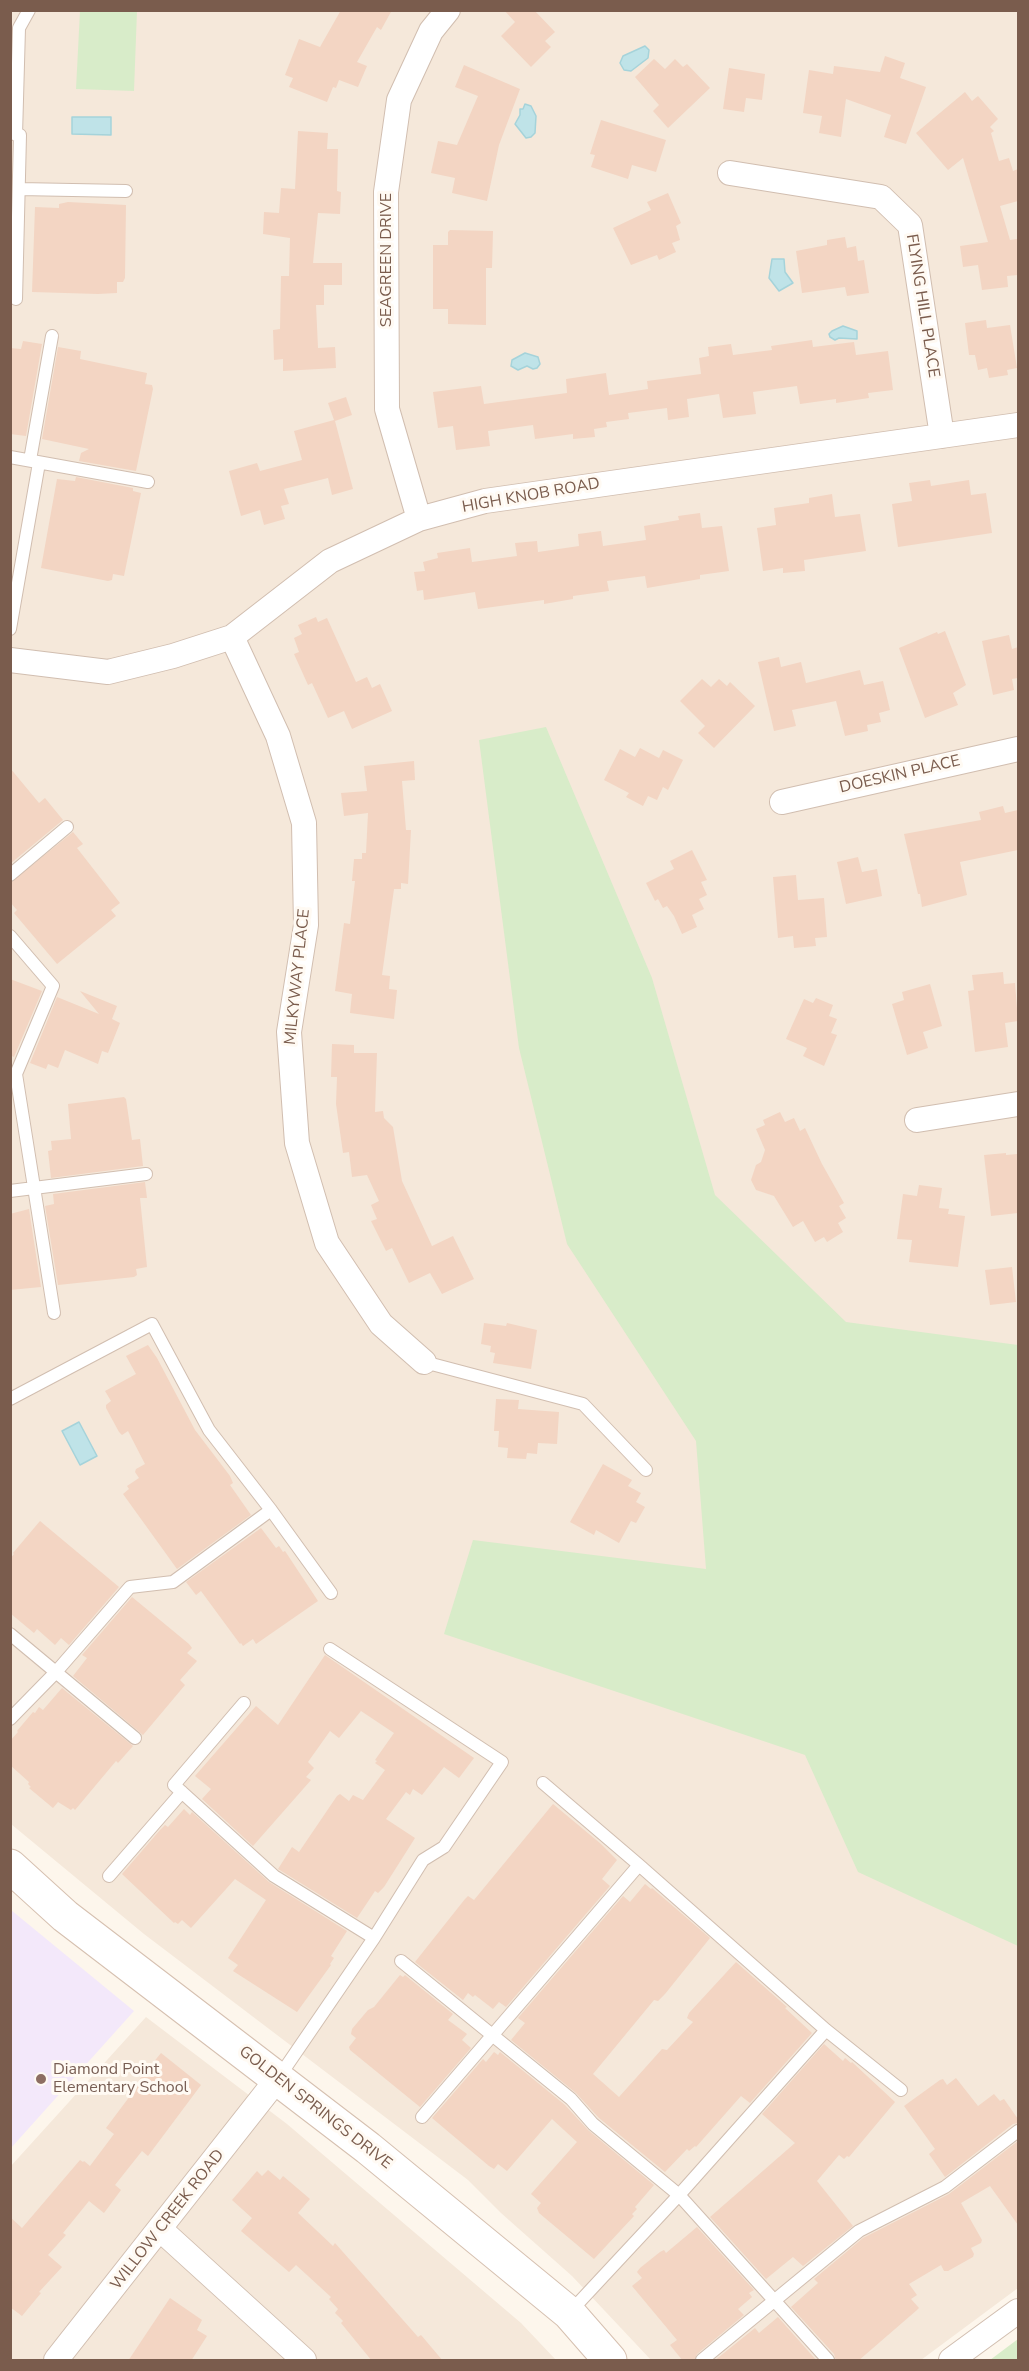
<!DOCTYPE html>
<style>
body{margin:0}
#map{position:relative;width:1029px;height:2371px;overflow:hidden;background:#fdf6ec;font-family:"Nunito Sans",sans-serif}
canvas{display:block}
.frame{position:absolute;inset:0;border:12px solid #7a5c4d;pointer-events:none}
</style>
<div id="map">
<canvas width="1029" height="2371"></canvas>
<div class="frame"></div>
</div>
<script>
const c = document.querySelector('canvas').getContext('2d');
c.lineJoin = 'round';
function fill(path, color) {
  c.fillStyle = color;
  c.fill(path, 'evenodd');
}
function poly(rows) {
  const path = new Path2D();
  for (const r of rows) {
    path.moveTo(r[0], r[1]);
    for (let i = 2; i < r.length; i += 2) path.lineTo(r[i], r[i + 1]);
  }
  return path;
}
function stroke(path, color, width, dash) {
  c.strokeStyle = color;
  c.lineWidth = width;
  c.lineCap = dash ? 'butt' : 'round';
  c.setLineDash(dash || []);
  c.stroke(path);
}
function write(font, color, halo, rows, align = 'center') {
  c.font = font + ' "Nunito Sans",sans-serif';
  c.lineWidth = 6;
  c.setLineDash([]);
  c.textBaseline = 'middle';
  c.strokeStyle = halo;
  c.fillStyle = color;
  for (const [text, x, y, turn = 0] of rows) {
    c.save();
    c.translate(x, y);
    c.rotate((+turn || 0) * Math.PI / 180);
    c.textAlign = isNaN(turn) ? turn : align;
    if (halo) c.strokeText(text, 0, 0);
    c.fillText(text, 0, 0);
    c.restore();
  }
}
fill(poly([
 [11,11,1018,11,1018,2288,921,2360,651,2360,572,2276,501,2213,468,2180,144,1934,11,1824],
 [146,2017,287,2124,521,2323,556,2360,11,2360,10,2167]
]), '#f5e8da');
fill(poly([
 [11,1910,134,2011,11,2148]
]), '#f3e8fa');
fill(poly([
 [80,11,137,11,134,91,76,89],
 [546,727,652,978,715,1195,846,1322,1018,1345,1018,1946,858,1872,805,1755,444,1634,473,1540,706,1569,696,1441,567,1244,519,1048,479,740],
 [1018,2339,1018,2360,990,2360]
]), '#d8ecc9');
const water = poly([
 [645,46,649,50,648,58,631,71,624,70,620,63,623,56,645,46],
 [525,104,531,106,536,116,535,133,531,137,526,138,515,124,520,115,520,109,523,109,525,104],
 [72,117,111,117,111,135,72,134,72,117],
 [772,259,784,259,785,272,793,283,779,291,769,278,772,259],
 [843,326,857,331,857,339,839,338,835,340,830,337,829,334,832,331,843,326],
 [525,353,538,357,540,364,537,368,533,369,527,366,518,370,511,366,512,360,525,353],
 [79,1422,97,1456,80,1465,62,1431,79,1422]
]);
fill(water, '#bfe3e8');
stroke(water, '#a5d3da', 1.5);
fill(poly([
 [341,10,392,10,381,30,377,27,357,62,367,66,358,87,339,80,336,88,333,87,327,102,289,87,293,78,285,75,299,39,320,47],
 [504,10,534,10,555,32,545,41,551,47,531,67,501,36,515,22],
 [885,56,905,63,900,78,926,87,906,144,884,137,891,115,846,99,841,137,819,133,822,116,803,113,809,70,833,74,834,66,880,72],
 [654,59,665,69,675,59,683,67,687,64,710,88,668,128,653,111,659,105,635,77],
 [464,65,520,89,499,145,487,201,452,193,455,178,431,173,438,141,457,145,478,96,455,87],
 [729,68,765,74,762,100,746,98,744,112,723,109],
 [965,92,972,101,978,96,998,119,990,127,994,131,991,133,999,161,1009,158,1013,171,1018,169,1018,201,1000,206,1010,240,1017,239,1018,252,1018,275,1007,276,1008,287,982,290,978,265,963,267,960,246,988,242,963,158,948,170,916,133],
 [601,120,666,140,656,172,632,165,628,179,591,167,595,155,590,154],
 [298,131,328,133,327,149,338,149,337,191,341,192,340,214,318,213,313,263,342,263,342,285,324,285,324,305,316,305,318,348,335,347,336,368,283,371,283,359,274,360,273,330,280,329,281,276,289,276,290,238,263,234,264,212,279,213,281,188,295,189],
 [668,193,681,223,676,226,680,240,672,243,676,252,659,260,657,255,631,265,613,228,651,210,647,202],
 [68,202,126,205,125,278,123,282,117,282,117,293,98,294,32,292,35,207,59,208,59,204],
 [450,230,493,231,492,268,486,268,486,325,448,324,448,309,433,309,433,245,448,245,448,232],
 [845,237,847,248,856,246,858,261,864,260,869,293,847,296,845,287,802,293,796,251,827,245,827,240],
 [986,320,987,328,1010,325,1017,368,1007,370,1008,375,989,378,987,368,978,370,975,355,969,355,965,323],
 [812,340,813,347,854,342,856,355,888,351,893,390,868,393,869,398,836,403,836,399,800,404,797,386,753,392,756,414,723,418,719,394,687,399,689,417,668,420,667,408,628,413,629,419,606,422,607,427,594,429,595,437,573,439,573,434,535,439,533,425,488,431,490,446,456,450,453,426,438,428,433,392,481,386,484,404,567,393,566,379,606,373,609,395,648,389,647,381,701,374,699,358,709,356,708,347,731,344,733,355,772,350,771,346],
 [23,341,42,344,26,436,10,434,10,348,21,349],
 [58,347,81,351,80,359,147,373,145,384,152,385,153,389,136,471,79,461,81,453,89,449,42,439],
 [346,397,352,415,335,421,353,489,332,495,328,478,284,489,289,504,281,506,285,519,264,525,260,510,241,516,229,471,257,463,260,471,302,460,294,431,334,420,328,403],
 [76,477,133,488,133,491,141,493,124,576,113,574,112,580,108,581,41,568,57,479,75,481],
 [930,480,931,486,969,480,971,495,986,493,992,533,898,547,892,504,912,501,909,483],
 [832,494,835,517,860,514,866,551,804,560,805,571,783,573,783,568,763,571,757,528,776,525,774,508,809,503,809,498],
 [700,513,702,528,722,526,729,571,700,575,700,579,647,588,645,576,607,581,609,591,573,596,573,599,544,604,544,600,478,609,475,592,424,600,423,590,417,591,414,572,425,571,423,562,438,558,437,553,470,548,472,562,517,556,515,543,537,541,538,552,579,546,578,534,601,531,603,546,646,540,644,526,679,520,678,516],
 [316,617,318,622,327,618,356,682,367,677,372,688,380,684,392,711,352,729,344,711,328,718,312,683,308,685,294,654,299,652,294,638,302,634,298,625],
 [945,631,966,685,953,693,958,705,925,718,899,648,937,632,938,634],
 [1009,635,1012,649,1018,647,1018,678,1012,679,1014,690,993,695,982,641],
 [779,657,781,667,801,662,806,683,860,670,864,685,883,681,890,710,879,713,881,722,867,725,868,731,845,736,836,701,792,710,796,726,774,731,758,662],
 [702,679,711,687,719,679,727,686,730,682,755,706,714,748,698,733,705,726,680,701],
 [640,748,659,758,663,750,683,760,668,790,663,787,657,800,648,796,643,806,626,797,629,793,604,780,620,749,635,757],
 [414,761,415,780,402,781,406,830,411,830,408,884,401,883,401,889,394,889,382,975,390,976,389,989,397,990,394,1019,350,1013,352,994,335,991,344,923,350,924,355,881,352,881,354,859,362,859,362,853,366,853,368,813,344,816,341,793,367,791,364,766],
 [10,768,39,803,45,798,63,820,10,864],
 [1003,806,1005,813,1018,810,1018,850,960,862,967,895,922,907,920,894,918,894,904,834,981,820,979,812],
 [73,832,83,844,77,848,120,903,111,910,116,916,57,964,14,913,17,910,10,902,10,883],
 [692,850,707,880,701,882,707,895,699,899,704,909,692,915,697,927,682,934,674,916,667,906,663,908,658,899,655,901,646,883,674,869,670,861],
 [858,857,862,872,877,869,882,896,846,904,837,862],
 [796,875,798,900,824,898,827,937,815,938,816,946,794,948,793,936,778,938,773,877],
 [1003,972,1004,984,1015,983,1018,1021,1005,1023,1008,1047,975,1052,968,991,974,990,972,975],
 [10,979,42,991,14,1057,10,1055],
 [930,984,942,1026,923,1032,928,1048,907,1055,892,1004,904,1000,902,992],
 [80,991,117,1006,112,1019,120,1023,108,1053,102,1051,98,1064,65,1050,58,1068,48,1064,46,1069,30,1063,57,997,99,1014],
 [816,998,833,1005,829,1016,837,1019,831,1033,837,1035,824,1066,803,1056,807,1048,786,1039,804,999,813,1003],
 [332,1044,354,1045,354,1053,377,1053,375,1112,383,1111,384,1118,393,1127,402,1181,432,1246,453,1236,474,1279,442,1294,430,1273,409,1283,392,1248,386,1251,371,1221,377,1219,371,1205,379,1201,367,1175,352,1177,349,1152,343,1153,336,1104,337,1077,331,1077],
 [124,1097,126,1099,132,1140,140,1139,143,1166,51,1178,48,1151,52,1150,51,1141,71,1139,68,1104],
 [780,1112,785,1122,794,1118,800,1131,805,1128,822,1164,844,1203,839,1206,846,1218,838,1223,843,1232,827,1242,824,1237,815,1242,803,1221,793,1227,774,1196,756,1190,751,1180,756,1165,761,1162,765,1150,756,1129,765,1125,763,1120],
 [1006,1153,1006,1155,1017,1154,1018,1213,991,1216,984,1155],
 [145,1182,147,1198,140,1198,147,1267,136,1269,137,1275,134,1277,58,1285,45,1206,54,1204,53,1194],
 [919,1185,942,1188,939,1208,949,1209,948,1214,965,1216,958,1267,909,1262,912,1240,897,1239,903,1194,917,1196],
 [29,1209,41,1287,10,1290,10,1214],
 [1012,1267,1016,1302,990,1305,985,1270],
 [484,1323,506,1326,507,1323,537,1330,531,1369,493,1363,495,1353,490,1352,491,1346,481,1344],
 [148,1345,157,1358,195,1430,230,1476,233,1483,230,1485,251,1515,177,1569,123,1494,129,1489,127,1486,139,1478,135,1472,136,1469,145,1464,128,1431,122,1435,119,1432,106,1408,106,1405,111,1401,105,1391,136,1374,126,1356],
 [496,1399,519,1400,518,1409,559,1412,557,1444,538,1443,537,1454,527,1453,526,1459,507,1458,508,1448,498,1447,499,1431,494,1431],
 [603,1464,632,1480,628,1486,641,1493,636,1502,645,1507,636,1523,631,1521,619,1543,596,1530,594,1535,570,1522],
 [40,1521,119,1587,69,1645,61,1638,55,1645,37,1629,34,1633,10,1613,10,1559,14,1554,13,1553],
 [261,1528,276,1548,279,1546,283,1552,285,1551,318,1601,256,1644,253,1639,243,1646,241,1643,240,1644,201,1591,196,1595,186,1582],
 [132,1597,189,1644,192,1648,187,1653,197,1661,180,1680,185,1685,143,1735,73,1676,87,1658,82,1655],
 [325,1655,474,1758,459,1778,444,1767,422,1795,413,1789,410,1795,406,1792,386,1819,415,1838,384,1887,378,1893,375,1891,357,1918,278,1869,292,1847,299,1852,337,1796,340,1794,349,1801,353,1795,363,1800,385,1770,375,1763,377,1761,375,1760,394,1733,361,1711,339,1738,330,1731,308,1762,314,1768,306,1777,311,1780,253,1846,202,1799,211,1789,195,1776,256,1706,278,1725],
 [62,1688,133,1746,118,1763,116,1761,75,1810,73,1808,71,1810,58,1802,53,1808,29,1788,31,1787,28,1784,29,1782,10,1765,10,1741,18,1732,17,1731,33,1712,35,1713,39,1707,43,1710],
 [553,1804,601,1844,617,1860,602,1879,610,1886,506,2007,499,2002,493,2009,475,1995,473,1997,468,1993,463,2000,415,1962,465,1899,468,1896,474,1900],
 [184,1809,190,1815,192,1812,269,1882,347,1931,331,1956,334,1958,330,1964,331,1965,297,2012,233,1971,238,1965,228,1958,266,1900,235,1879,191,1928,182,1920,178,1924,175,1922,174,1923,122,1874,160,1830,165,1825,168,1827],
 [645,1884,651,1889,652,1888,710,1938,665,1994,658,2001,654,2000,593,2074,619,2097,662,2049,667,2050,693,2022,687,2018,689,2013,736,1962,787,2007,785,2008,812,2033,750,2103,741,2096,696,2147,695,2146,689,2151,687,2149,665,2172,599,2118,576,2093,511,2040,525,2023,518,2018,623,1896,630,1902],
 [400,1975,403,1977,405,1975,453,2014,448,2020,467,2034,462,2040,471,2048,420,2107,350,2050,349,2047,356,2038,351,2034,352,2029,368,2010,374,2007],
 [824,2044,843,2061,845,2058,851,2063,852,2062,895,2102,849,2157,847,2156,844,2159,839,2155,817,2181,853,2226,803,2266,793,2257,766,2279,710,2217,795,2143,762,2114],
 [494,2052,498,2055,500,2052,565,2105,588,2130,654,2185,635,2207,637,2209,632,2214,634,2216,594,2259,539,2213,537,2208,541,2203,531,2194,577,2142,552,2119,507,2171,498,2164,494,2169,489,2166,432,2118,483,2059,486,2062],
 [161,2053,201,2085,148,2156,142,2151,115,2185,121,2190,104,2213,89,2201,63,2233,66,2235,48,2255,62,2267,39,2292,41,2293,22,2316,10,2307,10,2217,22,2228,80,2160,83,2162,84,2161,90,2166,114,2134,106,2128,133,2092,131,2090],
 [956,2078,978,2106,994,2094,1000,2101,1004,2099,1018,2119,1018,2123,1013,2124,945,2177,929,2154,935,2149,904,2106,940,2080,943,2079,947,2085],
 [1018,2141,1018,2225,990,2186,961,2203,982,2240,981,2243,971,2248,974,2254,973,2257,948,2271,944,2271,941,2265,909,2284,917,2295,911,2299,919,2308,917,2310,858,2361,836,2361,834,2354,791,2307,818,2283,814,2279,863,2238,949,2194],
 [268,2170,280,2180,283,2176,310,2199,298,2213,333,2246,335,2243,418,2337,421,2335,443,2361,372,2361,341,2323,343,2321,335,2313,338,2309,329,2299,331,2297,296,2265,289,2272,241,2231,252,2218,232,2200,257,2171,262,2176],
 [697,2227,754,2290,749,2293,752,2297,738,2309,744,2315,697,2354,694,2361,683,2361,670,2345,677,2340,632,2286,642,2278,637,2272,640,2268,660,2252,664,2250,666,2253],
 [170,2298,202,2320,197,2330,207,2336,191,2361,128,2361],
 [778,2317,817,2361,714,2361,755,2328,759,2333]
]), '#f3d5c3');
const lane = poly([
 [19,189,126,191],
 [16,299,20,135,16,135,19,28,29,10],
 [10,457,148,482],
 [30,460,52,336],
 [10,629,39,463],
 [10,875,67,827],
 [10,936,53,986,16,1074,54,1313],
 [10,1191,146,1174],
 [424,1362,583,1404,646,1470],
 [10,1399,152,1324,209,1430,271,1510,331,1593],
 [10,1634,135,1738],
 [244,1703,174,1785,274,1876,374,1938],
 [10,1719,56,1672,130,1587,173,1582,271,1510],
 [543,1783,639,1865,826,2030,901,2090],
 [109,1876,182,1792],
 [401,1961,571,2099,593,2124,679,2195,828,2360],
 [279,2077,374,1938,423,1860,444,1847,502,1762,330,1649],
 [422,2117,639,1865],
 [570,2312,679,2195,826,2030],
 [702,2360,859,2231,945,2187,1018,2131]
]);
const street = poly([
 [730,173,881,197,910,225,942,436],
 [419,519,387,409,386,192,399,100,431,31,448,10],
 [232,637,278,736,304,823,306,925,289,1032,297,1143,327,1243,381,1324,424,1362],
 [10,660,108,672,173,656,232,637,330,561,419,519,485,501,1018,425],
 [782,802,1018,749],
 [917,1120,1018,1104],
 [161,2230,304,2360],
 [56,2360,278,2078],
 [951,2360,1018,2311]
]);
const secondary = poly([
 [10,1866,65,1916,368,2148,569,2313,610,2360]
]);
stroke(lane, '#d1beb0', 14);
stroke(street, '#d1beb0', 26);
stroke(secondary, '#d6c0b0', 35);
stroke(lane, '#fff', 12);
stroke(street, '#fff', 24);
stroke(secondary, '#fff', 33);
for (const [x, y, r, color] of [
 [41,2079,6,"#8d6e63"]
]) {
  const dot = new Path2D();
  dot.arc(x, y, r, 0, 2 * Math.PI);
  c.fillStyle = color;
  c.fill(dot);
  stroke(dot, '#fffaf3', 2);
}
write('16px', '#7a5c4d', '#fffaf3', [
 ["SEAGREEN DRIVE",387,260,-90],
 ["FLYING HILL PLACE",922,306,81],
 ["HIGH KNOB ROAD",531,496,-10],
 ["DOESKIN PLACE",900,775,-13],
 ["MILKYWAY PLACE",298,977,-84],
 ["GOLDEN SPRINGS DRIVE",315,2108,38],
 ["WILLOW CREEK ROAD",168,2220,-52]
]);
write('16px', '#785e54', '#fffaf3', [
 ["Diamond Point",53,2070],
 ["Elementary School",53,2088]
], 'left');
</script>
